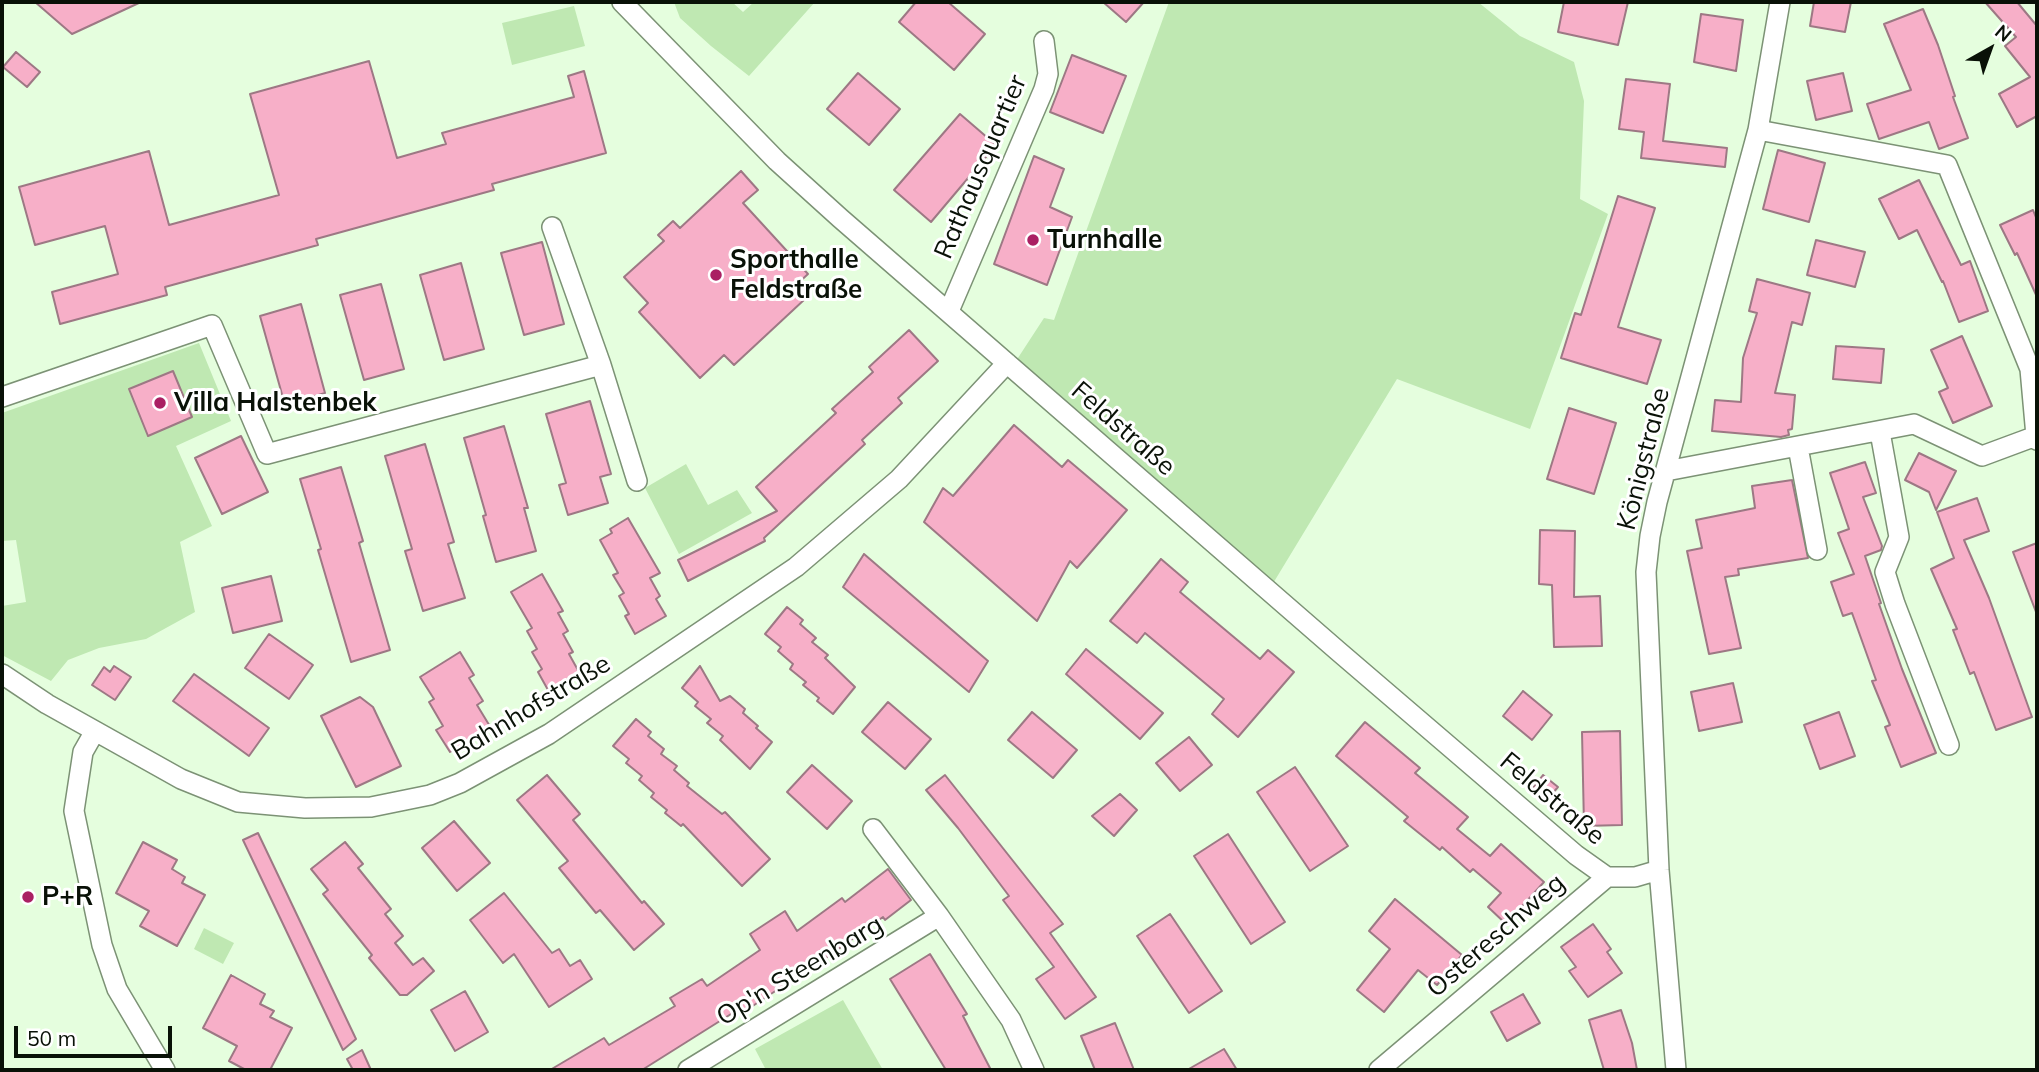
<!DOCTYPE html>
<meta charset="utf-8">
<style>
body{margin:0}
#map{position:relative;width:2039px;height:1072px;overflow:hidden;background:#e5fede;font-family:Mulish,sans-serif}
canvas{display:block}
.frame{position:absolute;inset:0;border:4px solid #091107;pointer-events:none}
.north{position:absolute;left:1955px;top:14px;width:70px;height:70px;-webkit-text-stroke:5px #fff;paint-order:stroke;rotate:40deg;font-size:19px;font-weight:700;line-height:28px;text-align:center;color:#091107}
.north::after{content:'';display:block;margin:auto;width:24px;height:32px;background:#091107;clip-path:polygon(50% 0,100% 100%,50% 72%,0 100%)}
.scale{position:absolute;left:14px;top:1026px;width:158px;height:32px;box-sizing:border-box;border:4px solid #091107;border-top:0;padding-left:9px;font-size:21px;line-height:24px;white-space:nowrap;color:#091107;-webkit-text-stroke:5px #fff;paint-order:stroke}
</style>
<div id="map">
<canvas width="2039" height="1072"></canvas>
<div class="frame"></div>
<div class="north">N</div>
<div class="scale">50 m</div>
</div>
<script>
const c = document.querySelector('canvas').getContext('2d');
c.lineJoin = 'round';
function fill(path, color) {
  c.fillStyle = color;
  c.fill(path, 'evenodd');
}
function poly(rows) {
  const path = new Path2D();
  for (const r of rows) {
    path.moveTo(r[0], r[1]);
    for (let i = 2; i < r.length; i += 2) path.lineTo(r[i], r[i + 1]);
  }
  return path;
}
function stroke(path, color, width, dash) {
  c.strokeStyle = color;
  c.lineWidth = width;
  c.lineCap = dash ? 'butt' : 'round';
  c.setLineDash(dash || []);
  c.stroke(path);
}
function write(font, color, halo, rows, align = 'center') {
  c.font = font + ' Mulish,sans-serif';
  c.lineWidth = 6;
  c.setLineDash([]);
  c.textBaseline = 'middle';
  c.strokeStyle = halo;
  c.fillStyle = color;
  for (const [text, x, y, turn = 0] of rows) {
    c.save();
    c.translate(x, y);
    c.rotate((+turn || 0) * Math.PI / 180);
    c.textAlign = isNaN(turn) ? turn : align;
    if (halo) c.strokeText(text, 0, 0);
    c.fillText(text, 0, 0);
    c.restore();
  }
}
fill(poly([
 [674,2,732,2,743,12,754,2,815,2,749,76,711,46,680,18],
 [1169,2,1478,2,1520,36,1574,62,1584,101,1580,199,1608,214,1530,429,1397,379,1269,590,1014,364,1044,318,1054,320],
 [574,6,585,46,512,65,502,23],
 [199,343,231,421,176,446,212,526,180,542,195,612,146,639,99,648,68,660,51,681,2,655,2,606,26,602,16,540,2,541,2,413],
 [686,464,708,505,737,490,752,513,679,554,645,488],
 [204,928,234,943,223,964,194,949],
 [843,1000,883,1070,766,1070,755,1049]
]), '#bfe8b2');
const building = poly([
 [35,2,141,2,72,34,35,2],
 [916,2,948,2,985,34,954,70,899,22,916,2],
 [1103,2,1144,2,1126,22,1103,2],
 [1564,2,1628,2,1618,45,1558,32,1564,2],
 [1814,2,1851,2,1845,32,1810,26,1814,2],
 [1985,2,2017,2,2037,26,2037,116,2017,127,1999,94,2030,77,2005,46,2016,37,1985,2],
 [1923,9,1938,45,1955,96,1953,97,1968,138,1939,149,1929,122,1879,139,1867,104,1911,90,1884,24,1923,9],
 [1701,14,1743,20,1736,71,1694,62,1701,14],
 [16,52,40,72,27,87,3,67,16,52],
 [1072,55,1126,76,1103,133,1050,112,1072,55],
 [369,61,397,158,446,144,442,133,574,97,568,76,584,71,606,153,492,184,494,190,316,239,318,245,165,287,167,295,60,324,52,292,118,274,105,226,35,245,19,187,149,151,169,225,279,195,250,94,369,61],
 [858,73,900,109,869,145,827,109,858,73],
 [1843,73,1852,111,1816,120,1807,81,1843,73],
 [1626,79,1670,84,1663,141,1727,148,1725,167,1641,158,1644,132,1619,129,1626,79],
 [960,114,996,145,931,222,894,190,960,114],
 [1778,150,1825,163,1809,222,1763,209,1778,150],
 [1034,156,1064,169,1050,207,1072,217,1047,285,994,264,1034,156],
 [741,171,758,190,743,203,808,274,794,287,805,299,734,365,724,355,700,378,639,312,648,303,624,277,664,241,658,235,673,221,680,228,741,171],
 [1919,180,1961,265,1970,261,1988,311,1959,322,1943,281,1942,282,1917,230,1899,239,1879,199,1919,180],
 [1618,196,1655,208,1618,327,1661,340,1647,384,1561,358,1575,313,1581,315,1618,196],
 [2033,210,2037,220,2037,297,2017,253,2015,255,2000,225,2033,210],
 [1816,240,1865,252,1855,287,1807,275,1816,240],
 [542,242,564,324,524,335,501,253,542,242],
 [461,263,484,349,444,360,420,275,461,263],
 [1757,279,1810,293,1802,325,1792,322,1775,393,1795,395,1792,429,1788,430,1789,435,1781,437,1712,431,1715,400,1741,402,1743,358,1757,313,1749,311,1757,279],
 [381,284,404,369,364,380,340,295,381,284],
 [301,304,325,393,285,405,260,316,301,304],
 [909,330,938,361,898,398,902,403,862,440,865,444,764,538,765,541,688,581,678,560,777,511,756,487,836,413,832,409,873,372,869,367,909,330],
 [1962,336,1992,406,1953,423,1939,392,1948,388,1931,350,1962,336],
 [1836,346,1884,349,1881,383,1833,379,1836,346],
 [173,371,192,417,148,436,129,389,173,371],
 [590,401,611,474,600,477,608,503,568,515,559,485,566,483,546,414,590,401],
 [1569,408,1616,423,1594,494,1547,479,1569,408],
 [1014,425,1062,467,1068,460,1127,510,1077,568,1070,561,1037,621,924,522,943,488,953,496,1014,425],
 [504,426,528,508,524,508,536,551,496,562,483,516,486,515,464,438,504,426],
 [241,436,268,492,222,514,195,458,241,436],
 [425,444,454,542,448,544,465,598,423,611,405,551,412,549,385,456,425,444],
 [1919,453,1956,471,1936,510,1929,492,1905,480,1919,453],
 [1865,462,1876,493,1863,497,1882,546,1881,550,1865,556,1881,603,1879,604,1902,669,1936,753,1901,767,1885,727,1890,725,1872,681,1876,680,1852,613,1843,616,1831,582,1854,574,1838,533,1849,529,1830,473,1865,462],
 [341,467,363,541,359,543,390,650,351,662,318,550,321,549,300,479,341,467],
 [1792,480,1808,558,1738,569,1739,575,1725,577,1741,648,1709,654,1687,551,1702,548,1696,520,1755,508,1752,486,1792,480],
 [1977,498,1989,531,1964,540,1989,598,2032,717,1996,730,1974,672,1970,674,1953,630,1957,629,1931,569,1954,558,1937,512,1977,498],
 [628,518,660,573,650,578,660,596,656,599,666,616,635,634,625,616,629,614,619,596,624,593,613,575,618,573,600,540,612,533,610,529,628,518],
 [1540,530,1575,531,1574,597,1600,596,1602,646,1554,647,1552,585,1539,584,1540,530],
 [2037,543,2037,612,2036,612,2013,552,2037,543],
 [864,554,988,661,969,692,843,587,864,554],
 [1161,559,1188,582,1180,592,1260,659,1268,650,1294,672,1238,737,1212,714,1224,699,1145,633,1137,643,1110,621,1161,559],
 [542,574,563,611,558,613,568,631,563,634,573,652,569,654,579,672,548,690,538,672,542,669,532,652,537,649,527,631,532,628,511,592,542,574],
 [271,576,282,621,233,633,222,588,271,576],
 [787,607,803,620,800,624,816,638,812,642,828,655,825,658,855,687,833,714,817,701,819,698,803,685,806,682,790,669,793,664,778,651,781,647,765,634,787,607],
 [269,634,313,665,289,699,245,668,269,634],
 [1086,649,1163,713,1140,739,1066,674,1086,649],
 [460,652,474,675,469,678,483,701,477,705,491,728,450,752,436,730,443,726,429,702,434,699,420,677,460,652],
 [114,666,131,677,115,700,92,685,104,667,110,672,114,666],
 [700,666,720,701,730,696,745,709,743,713,758,726,756,728,772,742,750,769,720,740,723,736,707,723,711,719,695,706,698,702,682,688,700,666],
 [194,674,269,728,249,756,173,701,194,674],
 [1733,683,1742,722,1699,731,1691,692,1733,683],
 [1523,691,1552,715,1532,740,1503,716,1523,691],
 [360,697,373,707,401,766,356,787,321,716,360,697],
 [888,702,931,739,905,769,862,732,888,702],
 [1032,712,1077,750,1053,778,1008,740,1032,712],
 [1839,712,1855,756,1820,769,1804,725,1839,712],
 [636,719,651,732,648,736,664,749,661,754,677,766,674,770,689,783,687,786,722,814,725,812,770,859,742,886,683,824,681,826,665,813,667,810,651,797,654,793,639,780,642,776,626,763,629,759,613,746,636,719],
 [1365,722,1420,768,1415,773,1468,817,1457,829,1490,856,1501,844,1544,882,1506,924,1488,907,1501,893,1473,869,1470,872,1442,847,1440,850,1404,821,1408,817,1336,756,1365,722],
 [1620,731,1622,825,1584,826,1582,732,1620,731],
 [1189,737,1212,765,1180,791,1156,763,1189,737],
 [812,765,852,801,827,829,787,792,812,765],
 [1295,767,1348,846,1310,871,1257,792,1295,767],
 [547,775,580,814,573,820,642,903,644,901,664,924,634,950,600,910,596,913,559,868,568,861,517,800,547,775],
 [945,775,1063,924,1050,933,1096,997,1065,1019,1036,979,1054,967,1003,900,1009,896,958,828,926,790,945,775],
 [1543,775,1558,787,1546,801,1532,789,1543,775],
 [1120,794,1137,810,1114,836,1092,816,1120,794],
 [454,821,490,863,457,891,422,848,454,821],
 [258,833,356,1039,343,1050,243,840,258,833],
 [1228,834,1285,922,1251,944,1194,856,1228,834],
 [143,842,177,860,172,869,185,877,182,883,205,895,177,946,140,926,149,911,116,893,143,842],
 [345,842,363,864,358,868,391,909,385,914,403,936,395,943,413,965,423,958,434,971,407,995,400,995,369,958,372,955,323,894,328,890,311,869,345,842],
 [888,869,911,900,885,920,883,917,819,963,820,965,784,988,783,986,742,1013,739,1009,642,1070,550,1070,604,1038,609,1045,675,1006,670,998,702,979,707,986,760,950,750,934,785,911,797,931,842,898,845,902,888,869],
 [504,893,552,953,559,949,570,966,580,960,592,979,549,1007,514,954,503,963,470,920,504,893],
 [1395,899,1462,955,1437,985,1418,970,1384,1012,1357,990,1390,949,1369,931,1395,899],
 [1170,914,1222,991,1189,1013,1137,936,1170,914],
 [1593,924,1611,949,1607,952,1622,973,1588,997,1569,971,1576,967,1561,947,1593,924],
 [930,954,967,1014,963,1016,991,1070,946,1070,890,979,930,954],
 [231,975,265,994,260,1004,274,1011,270,1017,292,1028,270,1070,246,1070,229,1061,237,1046,203,1028,231,975],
 [465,991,488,1032,455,1051,431,1010,465,991],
 [1523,994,1540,1023,1507,1041,1491,1012,1523,994],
 [1621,1010,1632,1043,1637,1070,1604,1070,1589,1020,1621,1010],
 [1115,1023,1134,1070,1095,1070,1081,1036,1115,1023],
 [1224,1049,1237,1070,1187,1070,1224,1049],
 [362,1050,371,1070,353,1070,347,1059,362,1050]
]);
fill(building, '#f7afc8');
stroke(building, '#9d7884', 2);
const minor = poly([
 [622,2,777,161,840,218,1338,651,1576,855,1607,877],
 [1758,130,1947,165,2030,369,2036,436],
 [552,227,601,365,637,481],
 [949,311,1044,89,1048,74,1044,41],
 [2,397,212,325,267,454,601,365],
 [1880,432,1899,537,1885,572,1895,604,1949,745],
 [1798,447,1817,550],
 [1666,471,1914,424,1982,456,2036,436,2037,440],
 [2,674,47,704,181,779,238,802,305,808,371,807,430,795,460,783,549,734,796,567,899,479,1007,363],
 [95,731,83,752,74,811,102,945,117,989,165,1070],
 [873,829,939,916],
 [688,1070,939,916,1011,1020,1034,1070],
 [1379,1070,1607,877,1635,877,1659,870],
 [1676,1070,1659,870,1646,572,1650,536,1657,502,1758,130,1780,2]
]);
stroke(minor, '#7c9275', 22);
stroke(minor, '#fff', 19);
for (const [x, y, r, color] of [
 [1033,240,7,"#aa2063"],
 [716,275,7,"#aa2063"],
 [160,403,7,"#aa2063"],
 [28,897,7,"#aa2063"]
]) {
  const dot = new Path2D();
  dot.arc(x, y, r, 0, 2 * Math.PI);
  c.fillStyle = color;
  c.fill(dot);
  stroke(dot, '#fff', 2.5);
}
write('26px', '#091107', '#fff', [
 ["Rathausquartier",981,167,-67],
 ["Feldstraße",1123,429,41],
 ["Königstraße",1644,459,-76],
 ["Bahnhofstraße",531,708,-31],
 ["Feldstraße",1552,799,40],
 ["Ostereschweg",1496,936,-41],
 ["Op'n Steenbarg",800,971,-31]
]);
write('bold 26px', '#091107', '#fff', [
 ["Turnhalle",1047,240],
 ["Sporthalle",730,260],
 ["Feldstraße",730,290],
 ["Villa Halstenbek",174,403],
 ["P+R",42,897]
], 'left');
</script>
